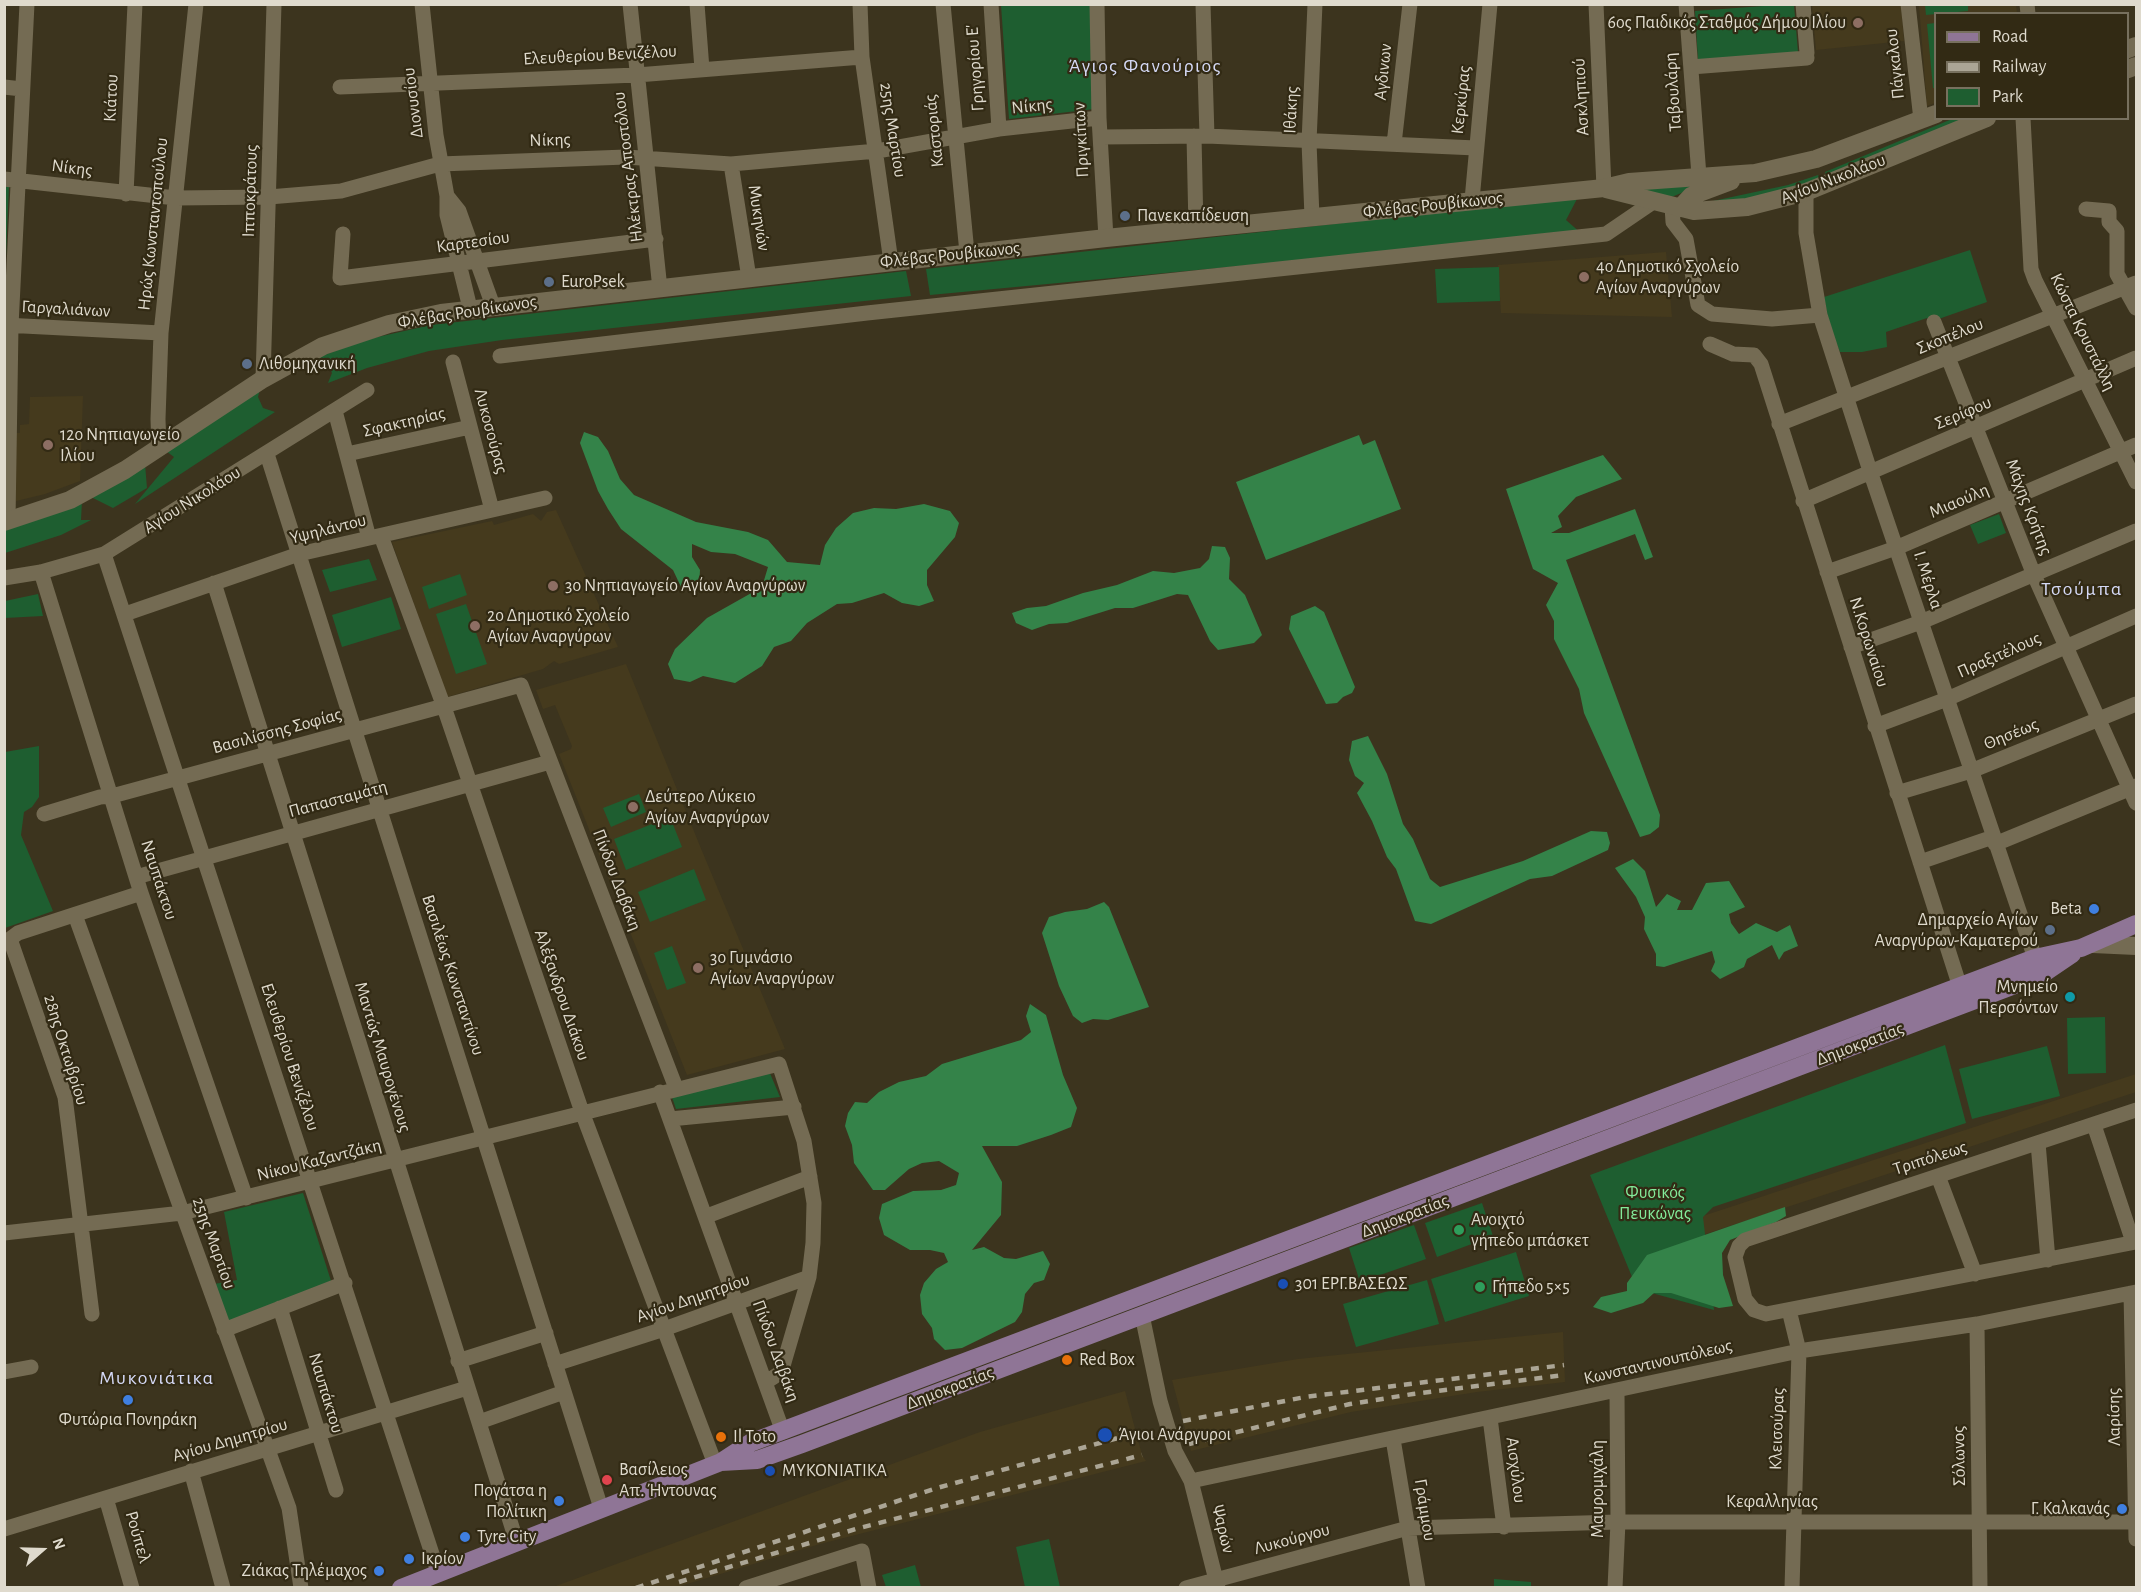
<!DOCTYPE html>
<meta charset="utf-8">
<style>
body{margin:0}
#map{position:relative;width:2141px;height:1592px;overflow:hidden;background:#3c341e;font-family:"Alegreya Sans",sans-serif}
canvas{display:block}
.frame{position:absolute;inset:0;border:6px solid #dfdacd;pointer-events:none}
.legend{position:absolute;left:1934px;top:12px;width:195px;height:108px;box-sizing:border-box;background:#322a14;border:2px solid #77705e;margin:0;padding:8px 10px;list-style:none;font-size:18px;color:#dfdacd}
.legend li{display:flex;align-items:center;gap:12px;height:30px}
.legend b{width:30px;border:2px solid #77705e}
.north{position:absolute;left:12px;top:1520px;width:60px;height:60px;-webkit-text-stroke:4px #322a14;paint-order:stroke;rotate:70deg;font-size:16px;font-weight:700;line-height:24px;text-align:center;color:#dfdacd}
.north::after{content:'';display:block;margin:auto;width:21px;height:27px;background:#dfdacd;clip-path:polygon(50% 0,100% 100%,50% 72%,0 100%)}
</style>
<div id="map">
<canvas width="2141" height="1592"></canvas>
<div class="frame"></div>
<ul class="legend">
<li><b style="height:8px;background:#8f7596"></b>Road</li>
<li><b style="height:8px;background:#aba595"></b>Railway</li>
<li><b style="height:16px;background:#1e5e30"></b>Park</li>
</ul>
<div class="north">N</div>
</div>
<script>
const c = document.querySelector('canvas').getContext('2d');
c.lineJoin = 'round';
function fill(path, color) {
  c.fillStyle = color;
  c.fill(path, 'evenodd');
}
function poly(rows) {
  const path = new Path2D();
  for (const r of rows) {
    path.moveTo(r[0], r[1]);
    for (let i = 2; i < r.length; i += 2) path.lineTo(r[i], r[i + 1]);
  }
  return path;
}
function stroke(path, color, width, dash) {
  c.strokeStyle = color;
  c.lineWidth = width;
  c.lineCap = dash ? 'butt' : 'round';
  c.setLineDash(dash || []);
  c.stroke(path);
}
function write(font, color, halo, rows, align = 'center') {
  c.font = font + ' "Alegreya Sans",sans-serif';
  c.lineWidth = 4.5;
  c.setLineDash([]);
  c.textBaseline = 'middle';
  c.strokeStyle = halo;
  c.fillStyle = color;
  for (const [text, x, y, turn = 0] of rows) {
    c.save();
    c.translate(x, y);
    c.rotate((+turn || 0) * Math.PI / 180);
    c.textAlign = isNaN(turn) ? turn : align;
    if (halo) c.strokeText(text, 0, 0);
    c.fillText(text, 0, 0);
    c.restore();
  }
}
fill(poly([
 [1812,5,1901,5,1904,41,1816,50],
 [1919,5,2016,5,2017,13,1936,14,1935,103,1927,106],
 [1666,252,1672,317,1501,313,1498,265],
 [83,396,80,481,45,494,16,501,16,433,20,433,20,425,29,424,30,397],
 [556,510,618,647,559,664,554,661,543,669,447,697,392,542,492,521,494,525,533,514,541,521,547,512],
 [626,664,702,851,785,1049,687,1075,559,754,571,749,572,746,555,705,543,709,536,690],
 [2136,1074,2136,1092,1660,1249,1654,1232],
 [1563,1332,1565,1382,1477,1392,1351,1412,1191,1451,1172,1380,1298,1359],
 [1125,1391,1142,1455,1146,1461,820,1544,677,1587,553,1587,980,1432]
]), '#453a1d');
fill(poly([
 [1001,5,1092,5,1094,109,1009,119],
 [1777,5,1794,5,1798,52,1698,60,1695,11],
 [1925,5,1968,5,1968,11,1926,15],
 [1935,23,1936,88,1933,88,1927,24],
 [1952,119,1976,119,1827,178,1825,172],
 [1818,175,1821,180,1730,206,1713,201,1788,185],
 [1701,185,1669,198,1641,189],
 [5,186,9,186,5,278],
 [1578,197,1566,220,1582,234,930,295,926,269],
 [1970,250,1987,302,1930,322,1927,318,1886,332,1887,347,1862,352,1840,352,1829,325,1824,297],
 [1499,267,1500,301,1437,303,1435,269],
 [906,271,911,296,502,340,429,351,367,368,328,383,332,373,327,362,317,358,360,341,431,325],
 [261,386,258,397,263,408,275,412,135,504,174,457,166,451],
 [145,464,147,488,113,508,87,495],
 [82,500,81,520,91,520,61,535,5,553,5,529],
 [1999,514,2006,533,1978,544,1970,525],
 [369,559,377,580,330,592,322,570],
 [460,574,467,595,429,609,422,587],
 [38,594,43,616,5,618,5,601],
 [391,597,401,629,342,647,332,615],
 [466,604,487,664,456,674,436,614],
 [39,746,39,797,32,807,24,812,21,835,53,911,5,928,5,752],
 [639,794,646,812,611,827,603,808],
 [670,817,682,847,626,870,614,839],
 [694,869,706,900,650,922,638,892],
 [672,946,686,983,667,990,654,953],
 [2105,1017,2106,1073,2068,1074,2067,1018],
 [1945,1045,1966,1123,1713,1207,1703,1217,1714,1310,1637,1289,1590,1175],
 [2047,1046,2060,1096,1972,1119,1959,1069],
 [769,1071,780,1097,676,1109,672,1097],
 [303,1193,332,1284,229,1324,214,1284,237,1280,224,1212],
 [1482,1203,1493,1236,1437,1257,1425,1223],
 [1414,1225,1426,1259,1360,1282,1349,1248],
 [1516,1252,1529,1296,1445,1322,1431,1279],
 [1427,1280,1439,1324,1356,1347,1343,1304],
 [1049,1539,1060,1587,1025,1587,1016,1547],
 [915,1565,921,1587,886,1587,882,1575],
 [1494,1579,1531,1582,1531,1587,1494,1587]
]), '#1e5e30');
fill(poly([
 [584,432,598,437,608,451,620,479,634,495,696,522,748,532,768,540,787,562,820,565,825,545,836,528,853,513,874,508,896,509,924,504,950,511,959,523,955,537,927,570,927,585,934,601,919,606,902,603,884,593,852,603,837,604,807,623,791,641,774,647,762,666,735,683,703,676,690,682,674,679,668,664,675,649,707,618,762,587,768,567,735,554,711,552,692,544,692,557,700,570,699,587,692,590,681,587,673,570,621,529,608,509,598,491,580,443],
 [1359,435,1363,445,1375,440,1401,509,1266,560,1236,482],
 [1603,455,1622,479,1576,497,1558,516,1562,527,1551,533,1569,533,1635,509,1653,557,1645,560,1635,534,1566,560,1660,815,1659,827,1650,834,1640,837,1584,713,1579,689,1554,639,1554,621,1546,605,1558,583,1533,569,1506,489],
 [1212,546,1225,547,1230,558,1229,579,1245,595,1262,635,1254,643,1218,650,1210,641,1188,595,1177,594,1133,608,1115,608,1067,623,1049,624,1032,630,1016,623,1012,613,1027,608,1046,606,1083,593,1117,585,1153,571,1174,573,1200,568,1209,559],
 [1315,606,1324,612,1355,687,1352,693,1343,697,1337,703,1326,704,1289,629,1291,616],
 [1368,736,1387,774,1403,824,1413,839,1430,879,1440,887,1523,861,1591,831,1607,832,1610,843,1608,850,1552,876,1530,879,1431,924,1415,921,1396,869,1387,857,1372,821,1357,793,1364,783,1355,776,1349,760,1352,741],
 [1633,859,1645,871,1656,907,1667,894,1681,901,1677,910,1692,910,1706,883,1729,881,1745,907,1729,914,1731,923,1739,934,1756,923,1777,932,1790,925,1798,946,1784,952,1779,960,1772,945,1747,959,1744,967,1720,979,1711,971,1715,962,1712,951,1664,967,1656,966,1656,954,1644,929,1645,917,1636,897,1615,868],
 [1104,902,1109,907,1149,1007,1108,1020,1093,1019,1082,1023,1073,1016,1059,986,1042,933,1049,917,1065,912,1087,909],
 [1030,1004,1046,1015,1063,1075,1077,1108,1071,1127,1051,1135,1017,1146,982,1146,1002,1182,1001,1215,972,1250,984,1247,1004,1258,1016,1259,1043,1251,1050,1264,1044,1280,1034,1283,1025,1294,1022,1312,1015,1322,962,1348,945,1350,934,1339,932,1328,922,1314,920,1295,924,1283,936,1269,948,1262,944,1253,930,1250,910,1250,884,1235,879,1218,882,1204,913,1191,941,1190,956,1185,959,1173,939,1161,922,1163,909,1169,885,1190,873,1190,854,1163,852,1145,845,1126,848,1113,855,1102,867,1103,879,1092,899,1082,926,1076,942,1064,1021,1040,1031,1032,1026,1016],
 [1785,1207,1786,1216,1776,1222,1730,1240,1722,1253,1723,1275,1733,1306,1719,1308,1671,1293,1654,1293,1643,1303,1611,1313,1593,1307,1601,1297,1627,1291,1627,1283,1647,1255]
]), '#348349');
stroke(poly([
 [422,4,436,135,447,196,447,215,470,308],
 [630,4,660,289],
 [697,4,702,69],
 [860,4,862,57,891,262],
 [943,4,967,253],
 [991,4,999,129],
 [1097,4,1099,118,1106,238],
 [1203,4,1207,136],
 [1596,4,1604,188],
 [1686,4,1699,176],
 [1803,4,1807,53],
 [1908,4,1921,120],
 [2027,4,2028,14],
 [1691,67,1807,58],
 [4,87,22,89],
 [340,87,637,75,862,57],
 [2023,118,2031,269,2035,280,2136,482],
 [1194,136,1196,229],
 [1101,137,1207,136,1476,148],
 [1394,144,1410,4],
 [731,164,749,278],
 [4,179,176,198,269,197,341,191,440,164,626,157,731,164,877,151,999,129,1099,118],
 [1806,192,1806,233,1820,315,1871,474,2038,967],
 [126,194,135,4],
 [447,196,459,211,493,306],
 [1472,200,1490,4],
 [1672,206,1673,222,1686,239,1698,305,1712,314,1772,319,1820,315],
 [2086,209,2109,211,2109,222,2117,231,2117,274,2136,308],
 [1312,217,1309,142,1315,4],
 [343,234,340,278,656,239],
 [1934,322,2034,575,2136,803],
 [4,325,161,333],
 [1710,344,1733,354,1754,355,1761,364,1960,987],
 [500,356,867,313,1606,234,1653,202],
 [453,362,492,510],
 [263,379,274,4],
 [335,411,369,538],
 [1779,424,2136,283],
 [159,449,158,419,161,333,196,4],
 [267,454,601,1508],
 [347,454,470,427],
 [1803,501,2136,358],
 [8,521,11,326,27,4],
 [381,536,444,707,582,1112,715,1464],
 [104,554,438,1572],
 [41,572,141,893,246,1198],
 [1827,572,1896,548,2136,445],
 [4,578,41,572,104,554,367,390],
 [214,583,517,1543],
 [125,614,299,554,545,498],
 [1851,647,1921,622,2136,531],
 [1875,726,1947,699,2136,616],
 [1897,793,1971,771,2136,704],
 [44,814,100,797,112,796,521,685,676,1088],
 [1995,844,2136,786],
 [1920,862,1993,837],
 [136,877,550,762],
 [75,915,289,1508,301,1588],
 [660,1092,783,1432],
 [2136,1110,1745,1240,1739,1246,1735,1257,1745,1299,1754,1310,1766,1314,2136,1242],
 [670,1119,794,1107],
 [2094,1125,2133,1242],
 [2038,1143,2048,1260],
 [1938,1176,1975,1274],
 [707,1216,810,1177],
 [4,1233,182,1213,779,1064,804,1141,814,1203,813,1243,809,1277,783,1366,780,1373,766,1382],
 [2131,1293,2136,1539],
 [280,1308,336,1490],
 [1789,1310,1799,1351,1792,1588],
 [92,1314,65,1097,10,939,18,933,141,893],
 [1142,1315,1160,1401,1175,1451,1191,1481,1218,1588],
 [1977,1324,1980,1588],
 [224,1330,345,1283],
 [458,1361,546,1333],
 [555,1364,664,1329,809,1277],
 [4,1372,31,1367],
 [1490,1418,1504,1527],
 [479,1422,564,1392],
 [1393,1439,1418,1588],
 [191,1471,223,1588],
 [1191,1481,1799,1351,1977,1324,2136,1292],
 [106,1498,132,1588],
 [4,1529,467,1388],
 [746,1588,862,1551,869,1588],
 [1186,1588,1408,1528,1618,1522,2136,1522],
 [1615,1588,1618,1522,1617,1392]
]), '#746b53', 15);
stroke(poly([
 [2128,49,2136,46],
 [2128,69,2136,66],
 [1606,189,1694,211,1747,207,1806,192,1987,118],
 [1680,208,1691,196,1731,181],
 [4,522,70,500,125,470,263,379,323,346,389,324,441,313,1106,238,1604,188,1629,182,1755,173,1816,159,1936,114],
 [2093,944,2136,946]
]), '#746b53', 18);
stroke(poly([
 [721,1462,757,1460,802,1444,2041,975,2072,954],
 [401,1588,721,1462,750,1443,2035,958,2081,948,2136,924]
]), '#8f7596', 18);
stroke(poly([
 [1183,1421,1305,1397,1564,1365],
 [1189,1444,1350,1404,1413,1394,1565,1375],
 [679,1582,856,1529,1142,1455],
 [636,1588,937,1488,1136,1433]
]), '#aba595', 4.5, [8, 8]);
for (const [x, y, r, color] of [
 [1858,23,6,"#8d6e63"],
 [1125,216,6,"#5c6f8a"],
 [1584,277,6,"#8d6e63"],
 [549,282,6,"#5c6f8a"],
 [247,364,6,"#5c6f8a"],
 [48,445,6,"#8d6e63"],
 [553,586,6,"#8d6e63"],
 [475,626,6,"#8d6e63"],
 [633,807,6,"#8d6e63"],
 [2094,909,6,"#3f7fe0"],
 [2050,930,6,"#5c6f8a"],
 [698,968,6,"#8d6e63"],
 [2070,997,6,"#0f9aa8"],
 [1459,1230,6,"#2e9e5b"],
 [1283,1284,6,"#1a4fb4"],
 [1480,1287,6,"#2e9e5b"],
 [1067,1360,6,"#e8710a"],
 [128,1400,6,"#3f7fe0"],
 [1105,1435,8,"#1a4fb4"],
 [721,1437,6,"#e8710a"],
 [770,1471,6,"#1a4fb4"],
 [607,1480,6,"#e0444e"],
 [559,1501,6,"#3f7fe0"],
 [2122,1509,6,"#3f7fe0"],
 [465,1537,6,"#3f7fe0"],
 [409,1559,6,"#3f7fe0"],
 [379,1571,6,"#3f7fe0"]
]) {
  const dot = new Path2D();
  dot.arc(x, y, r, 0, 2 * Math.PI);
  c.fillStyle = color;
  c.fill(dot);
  stroke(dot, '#322a14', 2);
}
write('18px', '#dfdacd', '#322a14', [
 ["6ος Παιδικός Σταθμός Δήμου Ιλίου",1846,23,"right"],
 ["Πανεκαπίδευση",1137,216],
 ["4ο Δημοτικό Σχολείο",1596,267],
 ["Αγίων Αναργύρων",1596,288],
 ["EuroPsek",561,282],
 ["Λιθομηχανική",259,364],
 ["12ο Νηπιαγωγείο",60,435],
 ["Ιλίου",60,456],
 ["3ο Νηπιαγωγείο Αγίων Αναργύρων",565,586],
 ["2ο Δημοτικό Σχολείο",487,616],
 ["Αγίων Αναργύρων",487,637],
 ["Δεύτερο Λύκειο",645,797],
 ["Αγίων Αναργύρων",645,818],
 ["Beta",2082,909,"right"],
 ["Δημαρχείο Αγίων",2038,920,"right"],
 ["Αναργύρων-Καματερού",2038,941,"right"],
 ["3ο Γυμνάσιο",710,958],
 ["Αγίων Αναργύρων",710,979],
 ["Μνημείο",2058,987,"right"],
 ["Περσόντων",2058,1008,"right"],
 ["Ανοιχτό",1471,1220],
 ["γήπεδο μπάσκετ",1471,1241],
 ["301 ΕΡΓ.ΒΑΣΕΩΣ",1295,1284],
 ["Γήπεδο 5×5",1492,1287],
 ["Red Box",1079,1360],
 ["Φυτώρια Πονηράκη",128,1420,"center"],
 ["Άγιοι Ανάργυροι",1118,1435],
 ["Il Toto",733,1437],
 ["Βασίλειος",619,1470],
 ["Απ. Ήντουνας",619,1491],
 ["ΜΥΚΟΝΙΑΤΙΚΑ",782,1471],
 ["Πογάτσα η",547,1491,"right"],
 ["Πολίτικη",547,1512,"right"],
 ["Γ. Καλκανάς",2110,1509,"right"],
 ["Tyre City",477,1537],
 ["Ικρίον",421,1559],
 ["Ζιάκας Τηλέμαχος",367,1571,"right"]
], 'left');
write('18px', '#dfdacd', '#322a14', [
 ["Ελευθερίου Βενιζέλου",600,55,-3],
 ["Πάγκαλου",1895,64,-96],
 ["Γρηγορίου Ε'",975,68,-94],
 ["Αγδινων",1383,72,-84],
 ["Ταβουλάρη",1673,92,-94],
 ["Ασκληπιού",1581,97,-93],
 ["Κιάτου",111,98,-87],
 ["Κερκύρας",1461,100,-84],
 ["Διονυσίου",413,103,-97],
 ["Νίκης",1032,106,-6],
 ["Ιθάκης",1291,110,-87],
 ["25ης Μαρτίου",893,130,81],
 ["Καστοριάς",934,131,-96],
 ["Νίκης",550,140,-2],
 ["Πριγκίπων",1081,140,-93],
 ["Ηλέκτρας Αποστόλου",628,167,-97],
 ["Νίκης",72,168,7],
 ["Αγίου Νικολάου",1833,179,-21],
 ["Ιπποκράτους",250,191,-88],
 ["Φλέβας Ρουβίκωνος",1433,205,-6],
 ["Μυκηνών",759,218,81],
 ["Ηρώς Κωνσταντοπούλου",153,224,-84],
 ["Καρτεσίου",473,242,-8],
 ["Φλέβας Ρουβίκωνος",950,255,-6],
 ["Γαργαλιάνων",66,309,3],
 ["Φλέβας Ρουβίκωνος",467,312,-9],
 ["Κώστα Κρυστάλλη",2083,332,64],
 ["Σκοπέλου",1950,336,-22],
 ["Σερίφου",1963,413,-23],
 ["Σφακτηρίας",404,422,-13],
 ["Λυκοσούρας",491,431,75],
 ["Αγίου Νικολάου",192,500,-32],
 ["Μιαούλη",1959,501,-23],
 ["Μάχης Κρήτης",2029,507,69],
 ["Υψηλάντου",328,529,-14],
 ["Ι. Μέρλα",1928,580,72],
 ["Ν.Κορωναίου",1869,642,72],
 ["Πραξιτέλους",1999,655,-24],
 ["Βασιλίσσης Σοφίας",277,731,-15],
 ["Θησέως",2011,734,-22],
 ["Παπασταμάτη",338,799,-15],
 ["Ναυπάκτου",159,880,72],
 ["Πίνδου Δαβάκη",617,880,69],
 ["Βασιλέως Κωνσταντίνου",453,975,72],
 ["Αλέξανδρου Διάκου",562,995,71],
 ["Δημοκρατίας",1860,1044,-21],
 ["28ης Οκτωβρίου",66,1050,73],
 ["Ελευθερίου Βενιζέλου",290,1057,72],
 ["Μαντώς Μαυρογένους",383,1057,73],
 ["Τριπόλεως",1930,1158,-18],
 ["Νίκου Καζαντζάκη",319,1160,-14],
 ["Δημοκρατίας",1405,1216,-21],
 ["25ης Μαρτίου",214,1243,70],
 ["Αγίου Δημητρίου",693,1298,-19],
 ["Πίνδου Δαβάκη",776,1351,70],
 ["Κωνσταντινουπόλεως",1658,1362,-13],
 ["Δημοκρατίας",950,1388,-21],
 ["Ναυπάκτου",326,1393,73],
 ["Λαρίσης",2114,1417,-91],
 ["Κλεισούρας",1777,1429,-88],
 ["Αγίου Δημητρίου",230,1440,-16],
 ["Σόλωνος",1959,1456,-91],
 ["Αισχύλου",1516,1470,83],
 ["Μαυρομιχάλη",1598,1489,-90],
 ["Κεφαλληνίας",1772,1502],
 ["Γράμμου",1425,1510,81],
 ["Ψαρών",1223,1529,76],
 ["Ρούπελ",138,1537,74],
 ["Λυκούργου",1292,1539,-15]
]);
write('18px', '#83eb9a', '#322a14', [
 ["Φυσικός",1655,1193],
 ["Πευκώνας",1655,1214]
]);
c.letterSpacing = '1.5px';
write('20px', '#d5d9f6', '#322a14', [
 ["Άγιος Φανούριος",1145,66],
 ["Τσούμπα",2082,589],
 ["Μυκονιάτικα",157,1378]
]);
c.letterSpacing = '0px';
</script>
